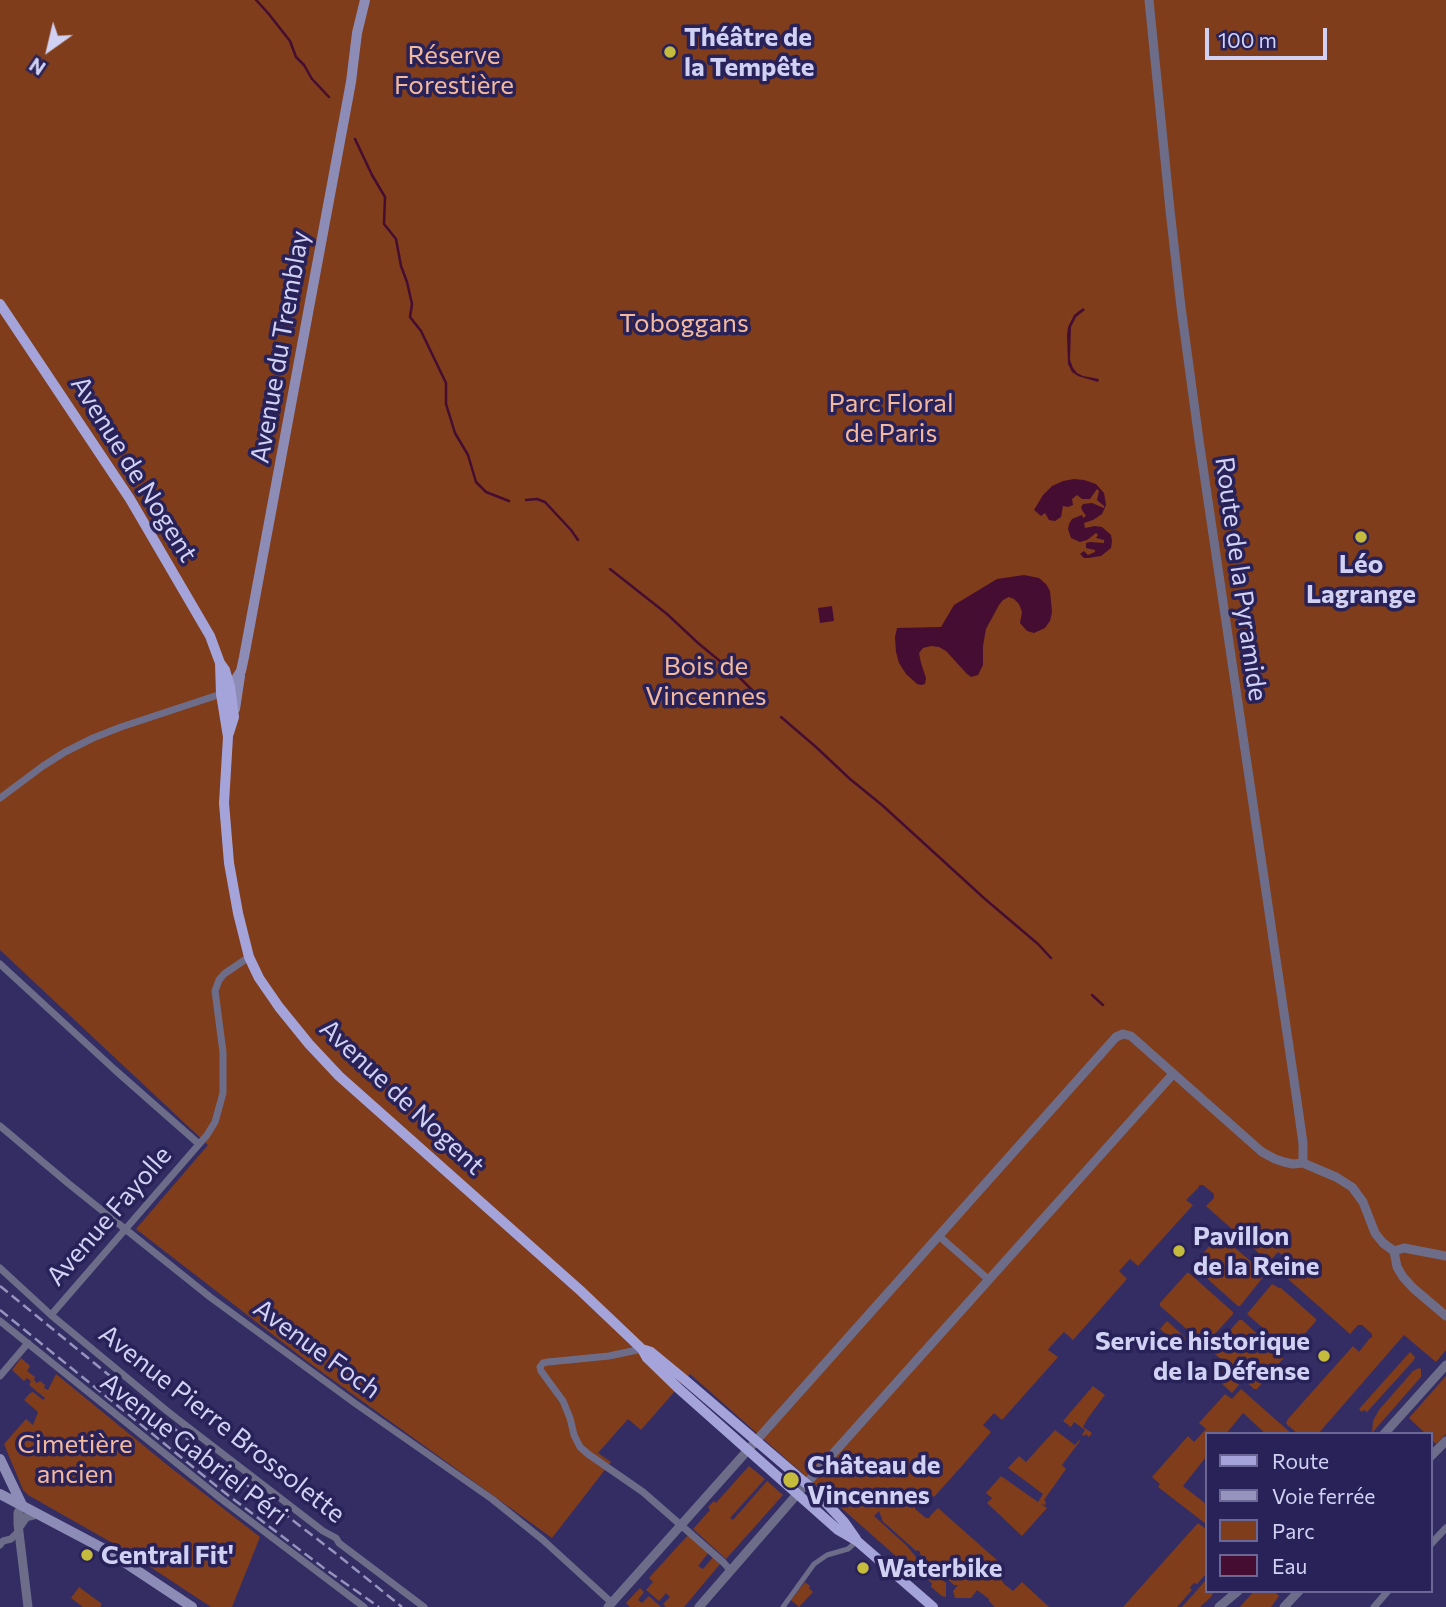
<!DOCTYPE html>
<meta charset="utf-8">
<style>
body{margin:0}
#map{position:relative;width:1446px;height:1607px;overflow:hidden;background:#332d64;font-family:Commissioner,sans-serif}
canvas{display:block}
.legend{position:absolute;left:1205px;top:1432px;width:228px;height:161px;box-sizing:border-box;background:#292258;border:2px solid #6c6896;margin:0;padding:9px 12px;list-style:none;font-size:21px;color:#d0d1f3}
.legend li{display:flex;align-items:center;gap:14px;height:35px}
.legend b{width:35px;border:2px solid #6c6896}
.north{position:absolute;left:14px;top:14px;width:70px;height:70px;-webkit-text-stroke:5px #292258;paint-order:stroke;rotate:214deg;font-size:19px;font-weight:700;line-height:28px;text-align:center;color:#d0d1f3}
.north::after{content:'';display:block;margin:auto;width:24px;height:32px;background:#d0d1f3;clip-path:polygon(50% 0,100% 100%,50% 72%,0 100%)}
.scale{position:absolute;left:1205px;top:28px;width:122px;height:32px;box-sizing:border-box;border:4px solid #d0d1f3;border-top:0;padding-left:9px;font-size:21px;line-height:24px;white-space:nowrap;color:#d0d1f3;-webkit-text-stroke:5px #292258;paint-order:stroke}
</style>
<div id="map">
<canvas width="1446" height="1607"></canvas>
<ul class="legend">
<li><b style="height:9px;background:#a4a3da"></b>Route</li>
<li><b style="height:9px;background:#9694be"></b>Voie ferrée</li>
<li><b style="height:19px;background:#7f3d1b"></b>Parc</li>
<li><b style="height:19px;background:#450d31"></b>Eau</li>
</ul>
<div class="north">N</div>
<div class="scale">100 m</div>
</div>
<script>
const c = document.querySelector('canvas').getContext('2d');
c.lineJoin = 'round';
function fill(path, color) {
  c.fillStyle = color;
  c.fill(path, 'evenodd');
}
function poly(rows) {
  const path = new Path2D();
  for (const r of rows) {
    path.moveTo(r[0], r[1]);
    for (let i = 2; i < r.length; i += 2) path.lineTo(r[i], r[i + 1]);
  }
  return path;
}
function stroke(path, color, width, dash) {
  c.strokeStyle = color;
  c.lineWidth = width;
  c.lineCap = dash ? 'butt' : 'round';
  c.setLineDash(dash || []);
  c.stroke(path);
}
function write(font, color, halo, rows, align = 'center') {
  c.font = font + ' Commissioner,sans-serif';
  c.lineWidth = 7;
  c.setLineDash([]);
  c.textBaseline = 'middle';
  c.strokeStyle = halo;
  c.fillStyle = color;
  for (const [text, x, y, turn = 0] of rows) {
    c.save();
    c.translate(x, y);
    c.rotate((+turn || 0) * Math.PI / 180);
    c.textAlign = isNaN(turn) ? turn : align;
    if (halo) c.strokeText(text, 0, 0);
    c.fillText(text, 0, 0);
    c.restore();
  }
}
fill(poly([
 [0,0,1446,0,1446,1350,1436,1362,1404,1335,1318,1434,1298,1434,1290,1427,1291,1425,1289,1427,1286,1423,1288,1419,1353,1346,1359,1352,1370,1338,1372,1338,1372,1334,1362,1325,1358,1325,1350,1334,1288,1279,1297,1268,1287,1259,1278,1252,1269,1262,1206,1206,1214,1198,1214,1194,1203,1185,1199,1185,1199,1187,1186,1200,1193,1205,1138,1266,1130,1259,1119,1271,1127,1279,1073,1340,1064,1332,1049,1348,1048,1350,1058,1357,1002,1420,994,1413,983,1425,991,1432,961,1467,934,1497,928,1490,917,1505,915,1505,915,1509,926,1518,930,1518,930,1516,938,1508,998,1561,990,1570,998,1578,1001,1579,1004,1584,1013,1591,1022,1582,1049,1607,995,1607,989,1601,989,1599,977,1590,971,1598,955,1598,953,1591,958,1585,954,1585,920,1554,920,1552,918,1550,916,1551,887,1525,883,1522,879,1511,874,1516,907,1546,916,1557,917,1566,914,1568,907,1566,690,1374,641,1430,628,1419,598,1453,611,1462,552,1538,308,1362,136,1229,208,1145,0,950],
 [1218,1236,1221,1236,1261,1270,1261,1273,1264,1276,1240,1306,1238,1306,1194,1267,1194,1264],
 [1187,1273,1189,1273,1233,1312,1233,1314,1206,1344,1204,1344,1160,1306,1160,1303],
 [1272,1284,1279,1288,1281,1288,1316,1319,1316,1321,1291,1350,1288,1350,1247,1314],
 [1239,1320,1242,1320,1283,1357,1283,1359,1257,1389,1254,1389,1213,1352,1213,1350],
 [1167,1321,1187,1339,1181,1347,1160,1329],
 [1410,1352,1415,1357,1414,1360,1367,1412,1364,1410,1362,1412,1359,1409],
 [21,1358,30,1366,27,1371,35,1377,34,1380,37,1383,40,1381,45,1385,44,1388,48,1390,56,1374,171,1468,260,1537,232,1607,211,1607,123,1549,28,1495,23,1490,4,1444,26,1419,33,1425,38,1412,24,1400,30,1393,33,1392,43,1400,45,1398,29,1385,31,1381,27,1378,24,1381,12,1370],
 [1217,1368,1220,1368,1239,1385,1232,1393,1211,1374],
 [1419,1368,1421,1369,1421,1377,1372,1433,1373,1421,1379,1410,1413,1371],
 [1446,1376,1446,1434,1436,1444,1430,1438,1430,1434,1426,1434,1409,1418],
 [1093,1386,1105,1395,1088,1418,1083,1427,1092,1433,1089,1437,1086,1434,1084,1436,1082,1435,1085,1430,1074,1422,1071,1427,1063,1421],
 [1241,1389,1292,1434,1266,1434,1243,1413,1226,1434,1206,1434,1206,1457,1183,1486,1206,1504,1206,1524,1158,1487,1160,1484,1152,1477,1188,1436,1194,1442,1206,1429,1199,1423,1225,1394,1232,1399],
 [1055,1430,1075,1445,1079,1440,1080,1441,1062,1465,1066,1469,1044,1500,1046,1502,1045,1505,1041,1504,1047,1508,1022,1536,987,1503,992,1498,986,1493,1001,1476,1038,1502,1043,1494,1008,1468,1019,1456,1026,1462],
 [749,1466,765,1479,730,1518,733,1520,767,1481,783,1495,726,1559,693,1529,710,1510,708,1507,714,1501,716,1503],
 [1198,1523,1206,1529,1206,1574,1197,1584,1194,1583,1191,1586,1190,1588,1192,1590,1177,1607,1123,1607],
 [689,1534,709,1552,698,1566,703,1569,714,1556,720,1564,684,1607,666,1607,663,1604,670,1597,666,1593,659,1601,646,1590,653,1582,649,1578],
 [920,1561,946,1583,946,1597,942,1596,931,1587,932,1583,922,1575],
 [1206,1580,1206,1591,1214,1591,1211,1597,1200,1607,1182,1607],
 [805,1582,810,1586,809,1588,813,1592,799,1607,791,1600],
 [79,1587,102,1604,100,1607,83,1607,71,1598],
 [640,1588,644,1592,638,1600,642,1603,649,1596,661,1607,630,1607,626,1603],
 [1254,1591,1274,1591,1279,1596,1271,1607,1240,1607]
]), '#7f3d1b');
fill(poly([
 [1083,308,1085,310,1076,317,1071,327,1070,360,1073,368,1077,373,1083,376,1099,379,1098,382,1078,376,1072,372,1068,364,1067,335,1068,327,1074,315],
 [1074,479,1084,480,1096,484,1104,493,1106,505,1102,514,1093,520,1084,523,1085,528,1095,526,1102,527,1111,535,1112,541,1111,548,1101,556,1088,558,1084,558,1080,554,1084,551,1088,555,1095,552,1095,550,1086,548,1086,543,1090,542,1104,543,1104,540,1096,538,1098,535,1096,533,1087,540,1080,542,1071,538,1068,529,1069,524,1072,519,1082,515,1083,518,1086,516,1082,510,1081,507,1083,504,1092,503,1104,508,1104,506,1097,500,1099,491,1097,489,1090,499,1082,499,1077,495,1072,499,1073,505,1068,507,1063,506,1061,517,1055,521,1049,520,1045,513,1041,516,1034,510,1043,495,1052,486,1063,481],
 [1024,575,1039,578,1046,584,1050,591,1052,612,1050,621,1045,628,1034,633,1027,631,1020,623,1022,612,1019,604,1014,599,1009,597,1003,600,999,605,986,629,983,646,983,665,978,675,971,677,967,674,946,651,939,647,931,646,923,648,919,653,921,663,926,678,925,684,921,685,917,684,906,674,899,663,896,652,895,637,897,628,941,627,954,605,997,579],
 [832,606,834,621,820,623,818,608]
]), '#450d31');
stroke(poly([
 [256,0,268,13,290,41,296,57,304,65,312,79,329,97],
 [355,139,372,175,385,197,384,224,396,239,401,266,407,282,412,304,410,317,421,331,446,383,446,404,455,433,468,455,476,482,486,492,509,501],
 [526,500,537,499,545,502,571,530,578,540],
 [610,569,667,614,698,643,738,676,763,701],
 [781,717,816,747,850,779,882,805,985,899,1038,944,1051,958],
 [1092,995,1103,1005]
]), '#450d31', 2.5);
stroke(poly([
 [783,1607,814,1564,827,1555,848,1549,856,1542]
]), '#6e6d89', 5);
stroke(poly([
 [0,798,43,766,65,752,93,738,121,727,221,694],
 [0,964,115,1070,199,1144],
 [0,1126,69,1184,210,1297,356,1404,492,1499,543,1540,612,1603],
 [939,1236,989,1280],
 [0,1268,51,1315,167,1411,323,1531,336,1538,339,1543,424,1607],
 [51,1315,207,1135,215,1122,223,1093,223,1052,215,991,219,980,224,974,249,957],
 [0,1321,220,1498,364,1607],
 [642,1349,609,1356,548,1362,543,1363,540,1367,541,1371,563,1401,570,1418,574,1435,580,1447,588,1454,643,1492,723,1562,731,1571],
 [0,1376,28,1343],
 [0,1545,3,1541,11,1539,19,1531],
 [1430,1545,1446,1528],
 [1374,1607,1388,1591]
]), '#6e6d89', 7);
stroke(poly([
 [1149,0,1170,210,1181,307,1199,440,1295,1087,1303,1143,1303,1163],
 [1303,1163,1336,1177,1352,1187,1363,1202,1375,1233,1383,1243,1394,1251],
 [1394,1251,1397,1267,1403,1277,1413,1288,1446,1316],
 [1394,1251,1404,1248,1446,1256],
 [1384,1434,1446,1365],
 [1430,1457,1446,1441],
 [23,1505,18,1513,18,1524,28,1607],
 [19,1527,26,1517,38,1514],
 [608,1607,1116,1037,1123,1034,1131,1036,1262,1152,1275,1159,1284,1162,1293,1164,1303,1163],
 [699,1607,813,1476,1173,1074],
 [1219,1607,1238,1591],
 [1284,1607,1299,1591]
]), '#6e6d89', 9);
stroke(poly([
 [225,691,234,682,241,671,244,657,351,82,357,33,365,0],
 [235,709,240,676],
 [0,1459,22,1505],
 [0,1494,106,1550,192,1607]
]), '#8c8cb7', 10);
stroke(poly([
 [0,304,130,499,210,636,220,663,225,670,230,687,234,717,229,733],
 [220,663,221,694,228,737,224,803,229,863,238,913,249,957,259,978,279,1007,309,1044,339,1076,582,1292,642,1349,647,1358,678,1388,838,1530,857,1541,933,1607],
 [645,1350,651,1352,685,1380,816,1492,844,1522,856,1539]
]), '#a4a3da', 10);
stroke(poly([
 [0,1286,192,1443,334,1552,402,1607],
 [0,1310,220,1489,325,1569,379,1607]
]), '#9694be', 2.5, [10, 5]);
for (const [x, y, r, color] of [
 [670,52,7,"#c5bc3d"],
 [1361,537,7,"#c5bc3d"],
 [1179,1251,7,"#c5bc3d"],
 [1324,1356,7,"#c5bc3d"],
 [791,1480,9,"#c5bc3d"],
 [87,1555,7,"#c5bc3d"],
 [863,1568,7,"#c5bc3d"]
]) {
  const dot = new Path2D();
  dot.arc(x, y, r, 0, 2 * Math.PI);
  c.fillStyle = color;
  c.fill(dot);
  stroke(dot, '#292258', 2.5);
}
write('bold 26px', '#d0d1f3', '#292258', [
 ["Théâtre de",684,37],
 ["la Tempête",684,67],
 ["Léo",1361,564,"center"],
 ["Lagrange",1361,594,"center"],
 ["Pavillon",1193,1236],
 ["de la Reine",1193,1266],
 ["Service historique",1310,1341,"right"],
 ["de la Défense",1310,1371,"right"],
 ["Château de",807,1465],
 ["Vincennes",807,1495],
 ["Central Fit'",101,1555],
 ["Waterbike",877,1568]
], 'left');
write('26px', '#f2b99f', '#292258', [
 ["Réserve",454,55],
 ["Forestière",454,85],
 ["Toboggans",684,323],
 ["Parc Floral",891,403],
 ["de Paris",891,433],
 ["Bois de",706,666],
 ["Vincennes",706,696],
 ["Cimetière",75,1444],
 ["ancien",75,1474]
]);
write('26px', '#d0d1f3', '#292258', [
 ["Avenue du Tremblay",280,347,-80],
 ["Avenue de Nogent",134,469,58],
 ["Route de la Pyramide",1241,579,82],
 ["Avenue de Nogent",402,1097,43],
 ["Avenue Fayolle",109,1216,-49],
 ["Avenue Foch",317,1349,36],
 ["Avenue Pierre Brossolette",222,1424,38],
 ["Avenue Gabriel Péri",194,1449,38]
]);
</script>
